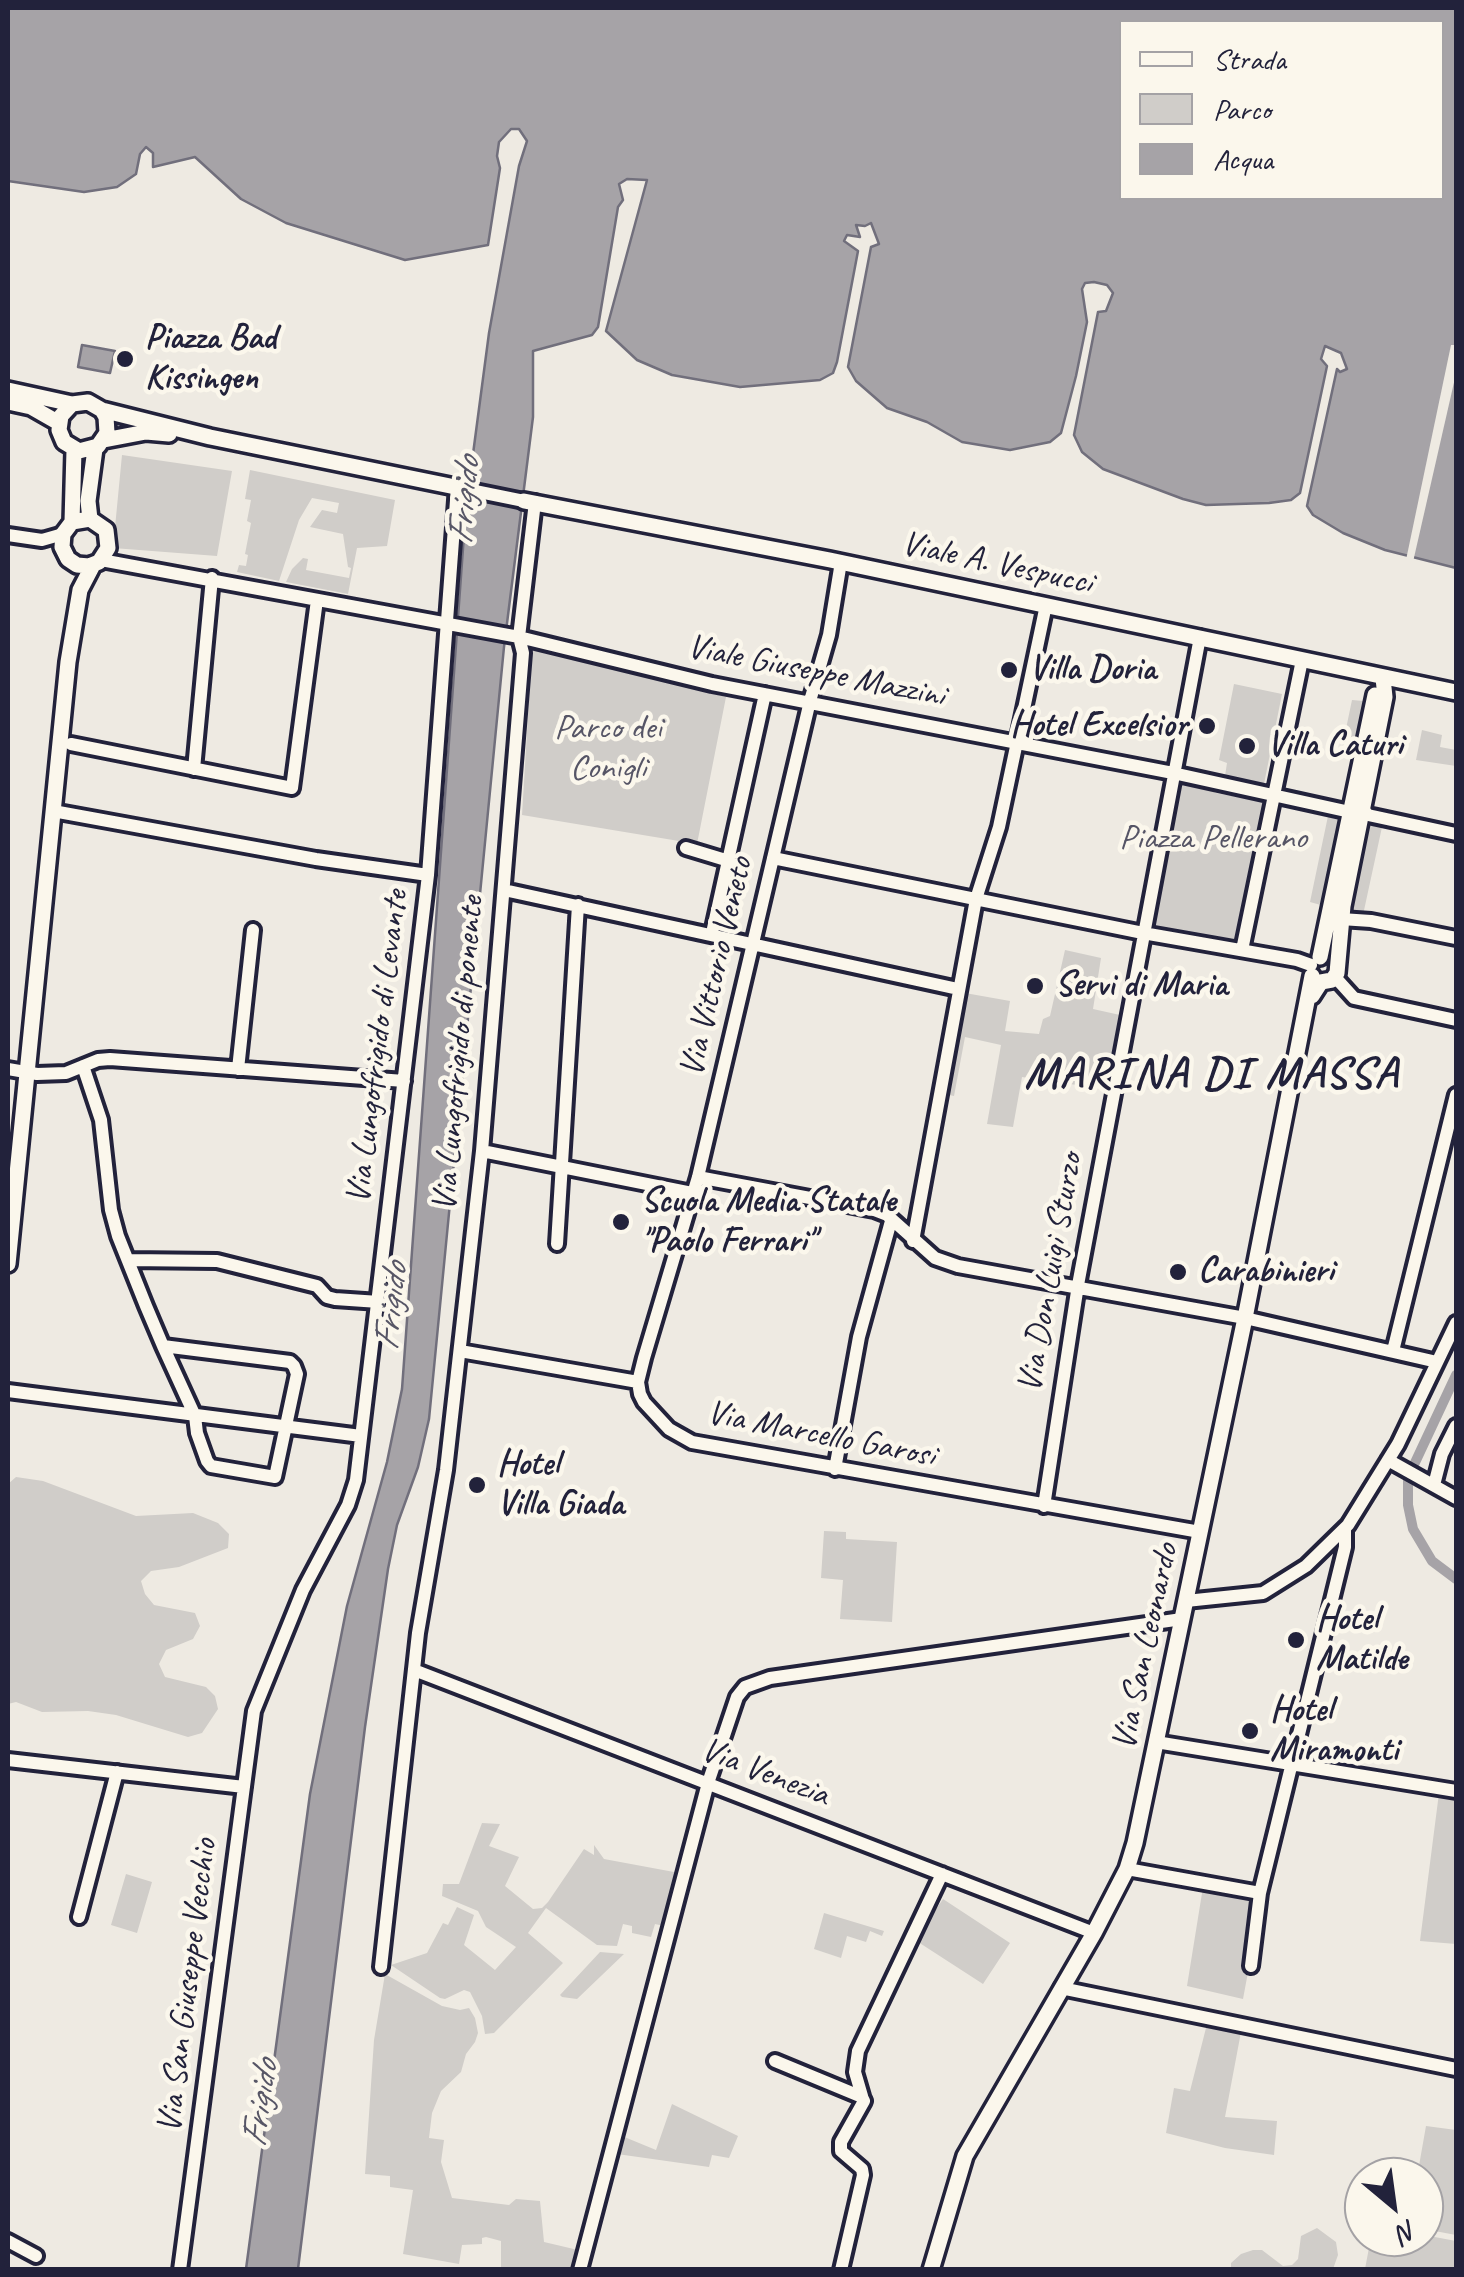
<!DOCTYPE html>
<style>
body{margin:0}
#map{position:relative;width:1464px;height:2277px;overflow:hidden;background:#eeeae2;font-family:Caveat,sans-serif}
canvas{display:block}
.frame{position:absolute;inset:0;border:10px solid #22223b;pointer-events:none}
.legend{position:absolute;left:1119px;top:20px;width:325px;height:180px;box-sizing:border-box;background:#fbf7ec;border:2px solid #a4a2a5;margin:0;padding:12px 18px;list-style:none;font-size:30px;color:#22223b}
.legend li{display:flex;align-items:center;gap:20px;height:50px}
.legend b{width:50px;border:2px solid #a4a2a5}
.north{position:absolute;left:1344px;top:2157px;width:100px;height:100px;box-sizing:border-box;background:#fbf7ec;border:2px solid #a4a2a5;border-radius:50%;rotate:151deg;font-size:28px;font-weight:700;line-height:40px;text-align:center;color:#22223b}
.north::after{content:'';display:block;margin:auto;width:35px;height:45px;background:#22223b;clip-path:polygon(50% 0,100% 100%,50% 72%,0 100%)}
</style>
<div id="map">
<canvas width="1464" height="2277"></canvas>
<div class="frame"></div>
<ul class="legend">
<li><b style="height:12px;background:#fbf7ec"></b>Strada</li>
<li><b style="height:28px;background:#d0cdc9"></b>Parco</li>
<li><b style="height:28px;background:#a6a3a7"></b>Acqua</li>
</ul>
<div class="north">N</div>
</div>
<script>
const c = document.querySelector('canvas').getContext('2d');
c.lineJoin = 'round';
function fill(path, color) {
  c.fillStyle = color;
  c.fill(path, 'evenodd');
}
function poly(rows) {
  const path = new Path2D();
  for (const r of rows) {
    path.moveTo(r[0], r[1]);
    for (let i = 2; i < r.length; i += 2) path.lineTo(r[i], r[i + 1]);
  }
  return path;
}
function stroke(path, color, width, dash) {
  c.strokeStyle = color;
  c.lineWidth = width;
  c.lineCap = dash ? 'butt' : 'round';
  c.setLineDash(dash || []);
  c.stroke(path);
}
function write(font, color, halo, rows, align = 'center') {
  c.font = font + ' Caveat,sans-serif';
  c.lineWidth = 9;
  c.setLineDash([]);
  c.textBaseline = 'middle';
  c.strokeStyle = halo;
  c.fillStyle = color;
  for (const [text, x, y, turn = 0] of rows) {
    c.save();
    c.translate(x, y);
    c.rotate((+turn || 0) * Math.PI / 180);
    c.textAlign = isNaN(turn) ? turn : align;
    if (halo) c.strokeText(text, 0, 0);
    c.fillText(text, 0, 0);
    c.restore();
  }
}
fill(poly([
 [122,455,232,471,217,556,113,548],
 [250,470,395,500,387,546,357,548,348,594,286,582,292,569,303,558,308,559,306,570,349,578,351,568,348,567,343,534,310,527,322,510,337,513,339,503,312,498,299,520,279,581,237,572,239,565,246,566,248,555,245,554,251,523,247,521,251,500,245,499],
 [532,649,726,697,697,844,522,815],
 [1234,684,1282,694,1264,784,1225,776,1227,763,1219,760],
 [1352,700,1363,701,1365,707,1356,751,1353,748,1342,748],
 [1422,730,1442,735,1440,747,1456,750,1456,766,1416,760],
 [1186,785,1200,785,1216,793,1264,802,1252,877,1247,882,1235,939,1197,934,1185,939,1164,935,1162,927,1153,925,1151,916,1158,892,1155,886,1164,844,1170,840,1172,828,1170,824,1173,796,1179,787],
 [1328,816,1343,818,1328,907,1310,902],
 [1369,825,1382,827,1363,915,1348,912],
 [1065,950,1101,958,1093,1009,1120,1015,1110,1062,1115,1065,1111,1090,1022,1077,1013,1127,987,1124,1001,1045,965,1037,954,1096,944,1094,965,993,1010,1001,1005,1031,1039,1034,1043,1019,1050,1016],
 [16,1477,43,1481,136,1516,193,1513,218,1523,229,1534,228,1548,179,1567,151,1571,141,1581,145,1594,154,1605,195,1613,200,1626,193,1639,166,1650,159,1664,165,1677,206,1687,215,1696,218,1709,202,1733,188,1737,116,1715,88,1711,42,1712,16,1702,8,1704,8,1484],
 [824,1531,846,1532,846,1539,897,1542,892,1622,840,1619,843,1580,821,1578],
 [1439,1793,1456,1796,1456,1944,1420,1941],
 [482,1823,500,1824,489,1846,519,1857,505,1886,533,1909,542,1908,548,1902,584,1849,594,1855,594,1845,604,1859,674,1872,677,1877,664,1926,655,1924,651,1937,632,1933,632,1926,623,1924,617,1946,597,1945,546,1908,528,1933,563,1963,494,2033,485,2034,482,2016,470,1992,464,1990,445,1999,440,1998,391,1965,427,1953,443,1923,448,1925,457,1907,474,1915,464,1945,495,1970,516,1947,486,1927,478,1911,442,1896,443,1884,459,1884],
 [126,1874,152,1882,137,1933,111,1925],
 [1203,1887,1257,1896,1254,1940,1243,1999,1187,1986],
 [943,1899,1010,1943,983,1984,915,1940],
 [824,1913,884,1931,882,1936,870,1931,866,1942,847,1936,841,1958,814,1949],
 [600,1952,624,1954,577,1999,562,1997,560,1995],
 [385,1974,442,2006,460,2010,469,2008,475,2018,478,2033,475,2042,466,2054,461,2072,441,2091,432,2113,429,2138,444,2140,441,2162,452,2198,509,2205,516,2199,540,2201,544,2242,578,2250,574,2269,501,2269,501,2241,486,2237,482,2238,482,2244,462,2245,459,2264,403,2254,413,2190,390,2187,390,2176,365,2174,374,2040],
 [1207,2024,1241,2032,1225,2117,1277,2121,1274,2155,1225,2148,1166,2133,1174,2088,1190,2091],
 [672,2104,738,2136,729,2158,712,2155,709,2167,617,2154,622,2136,656,2150],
 [1426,2126,1456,2130,1456,2235,1424,2229,1424,2177,1417,2177],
 [1317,2228,1336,2242,1338,2255,1333,2269,1231,2269,1231,2263,1241,2254,1253,2250,1262,2250,1283,2266,1292,2265,1298,2259,1301,2236],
 [1424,2235,1456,2241,1456,2269,1365,2269,1371,2237]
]), '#d0cdc9');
const water = poly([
 [8,8,1456,8,1456,568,1385,550,1343,533,1313,515,1307,506,1337,369,1340,372,1347,369,1341,353,1325,346,1321,359,1327,366,1300,493,1291,500,1269,503,1206,505,1183,499,1103,469,1082,452,1074,435,1098,312,1106,311,1113,293,1107,285,1094,282,1085,283,1082,289,1087,322,1076,376,1061,433,1050,442,1010,450,962,442,927,422,887,408,856,381,848,367,871,247,879,244,871,223,865,226,856,225,860,237,847,235,844,241,858,251,837,362,833,373,820,380,740,387,672,375,637,360,606,331,647,180,627,179,619,184,623,200,618,207,598,327,592,335,533,351,533,417,504,647,429,1419,418,1467,397,1525,388,1569,365,1727,298,2269,246,2269,310,1794,347,1606,387,1462,402,1389,466,507,489,333,519,166,527,141,519,129,511,129,499,142,497,156,500,168,488,245,405,260,286,223,241,199,195,157,153,167,153,153,146,147,140,154,136,174,117,187,84,192,8,181,8,8],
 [1122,22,1442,22,1442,198,1122,198,1122,22],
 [82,345,115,351,110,373,78,367,82,345]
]);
fill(water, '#a6a3a7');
stroke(water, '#716f7c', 2.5);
fill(poly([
 [1451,345,1456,345,1455,378,1413,562,1406,560]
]), '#eeeae2');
stroke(poly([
 [1412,1469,1456,1375],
 [1408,1476,1408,1505,1413,1529,1432,1561,1456,1579]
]), '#a6a3a7', 10);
const minor = poly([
 [465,489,524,501],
 [8,535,42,540,63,534],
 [101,560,519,637,712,684,1173,773,1350,812],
 [841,562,829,635,810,701,698,1177,644,1358,638,1382,640,1394,644,1402,669,1429,692,1442,1200,1532],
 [71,744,292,788,317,600],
 [194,769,212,578],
 [1363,809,1368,815,1456,834],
 [53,811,316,859,428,875],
 [686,848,729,861],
 [773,858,1143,933,1297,960,1311,965],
 [504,890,958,989],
 [1341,919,1371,921,1456,938],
 [712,933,765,694],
 [1242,950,1302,660],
 [1335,977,1354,998,1456,1020],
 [83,1066,101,1120,111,1210,118,1236,146,1306,163,1346,195,1416,197,1433,207,1461,211,1466,275,1477,297,1374,294,1366,290,1362,163,1346],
 [8,1069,37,1074,66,1073,98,1060,110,1059,404,1081],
 [238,1069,253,930],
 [482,1151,692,1193],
 [698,1177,874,1210,887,1215,935,1258,958,1266,1245,1318,1437,1362],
 [913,1241,976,899,999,827,1046,605],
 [557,1244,578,905],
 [128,1260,217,1261,317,1286,327,1297,335,1299,379,1302],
 [460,1351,638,1382],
 [1393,1351,1456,1095],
 [8,1391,361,1436],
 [1388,1460,1456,1498],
 [835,1469,859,1337,891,1221],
 [1434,1485,1442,1454,1456,1426],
 [1044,1506,1078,1285,1200,637],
 [1186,1601,1263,1593,1306,1566,1348,1525,1398,1444,1456,1323],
 [414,1670,1094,1933],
 [1156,1742,1456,1791],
 [8,1760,244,1787],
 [1127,1869,1260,1893,1345,1547,1345,1528],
 [79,1917,117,1772],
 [1251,1966,1260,1893],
 [381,1967,418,1633,446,1470,482,1151,523,653,519,637,535,502],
 [1061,1988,1456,2069],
 [775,2061,862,2097,864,2101,841,2142,841,2151,862,2169,863,2175,841,2270],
 [862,2096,855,2072,858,2051,942,1874],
 [8,2241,36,2256],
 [180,2270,254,1711,303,1590,348,1505,356,1480,428,875,457,487],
 [580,2270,708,1783,737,1697,745,1687,770,1678,1182,1619]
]);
const major = poly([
 [8,390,72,404],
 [8,402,31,407,59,423],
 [102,410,106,417,107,433,98,446,79,451,64,442,59,430,61,416,72,404,88,402,102,410,210,437,465,489],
 [104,440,146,432,169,434],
 [524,501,830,560,1456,692],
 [90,519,88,501,95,449],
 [72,522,90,519,106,530,108,548,99,562,89,566,77,565,68,559,62,547,63,534,72,522,74,450],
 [1320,957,1375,695],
 [1312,996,1321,982,1332,980,1337,973,1343,906,1385,697,1383,678],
 [8,1264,68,662,80,590,93,565],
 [931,2270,965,2156,1094,1933,1127,1869,1135,1843,1245,1318,1312,976]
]);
stroke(minor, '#22223b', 20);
stroke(major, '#22223b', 22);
stroke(minor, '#fbf7ec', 12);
stroke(major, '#fbf7ec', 15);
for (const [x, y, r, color] of [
 [125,359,10,"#22223b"],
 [1009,670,10,"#22223b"],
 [1207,726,10,"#22223b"],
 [1247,746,10,"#22223b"],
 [1035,986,10,"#22223b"],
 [621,1222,10,"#22223b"],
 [1178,1272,10,"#22223b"],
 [477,1485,10,"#22223b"],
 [1296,1640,10,"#22223b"],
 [1250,1731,10,"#22223b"]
]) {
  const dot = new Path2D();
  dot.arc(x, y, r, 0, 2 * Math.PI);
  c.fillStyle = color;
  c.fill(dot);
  stroke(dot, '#fbf7ec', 4);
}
write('bold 35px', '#22223b', '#fbf7ec', [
 ["Piazza Bad",145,339],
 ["Kissingen",145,379],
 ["Villa Doria",1029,670],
 ["Hotel Excelsior",1187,726,"right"],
 ["Villa Caturi",1267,746],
 ["Servi di Maria",1055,986],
 ["Scuola Media Statale",641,1202],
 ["\"Paolo Ferrari\"",641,1242],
 ["Carabinieri",1198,1272],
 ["Hotel",497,1465],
 ["Villa Giada",497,1505],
 ["Hotel",1316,1620],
 ["Matilde",1316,1660],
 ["Hotel",1270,1711],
 ["Miramonti",1270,1751]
], 'left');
write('35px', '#22223b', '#fbf7ec', [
 ["Viale A. Vespucci",997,564,12],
 ["Viale Giuseppe Mazzini",816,672,11],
 ["Via Vittorio Veneto",717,967,-77],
 ["Via Lungofrigido di Levante",378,1047,-83],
 ["Via Lungofrigido di ponente",459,1054,-85],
 ["Via Don Luigi Sturzo",1051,1273,-80],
 ["Via Marcello Garosi",821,1435,11],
 ["Via San Leonardo",1146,1647,-78],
 ["Via Venezia",765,1773,21],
 ["Via San Giuseppe Vecchio",188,1986,-83]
]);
write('35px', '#565566', '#fbf7ec', [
 ["Parco dei",608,729],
 ["Conigli",608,769],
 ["Piazza Pellerano",1213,839]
]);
write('italic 38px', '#575666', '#fbf7ec', [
 ["Frigido",465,501,-85],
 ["Frigido",392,1307,-84],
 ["Frigido",261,2104,-82]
]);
c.letterSpacing = '2.5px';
write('bold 45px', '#22223b', '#fbf7ec', [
 ["MARINA DI MASSA",1212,1075]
]);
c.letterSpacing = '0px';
</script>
